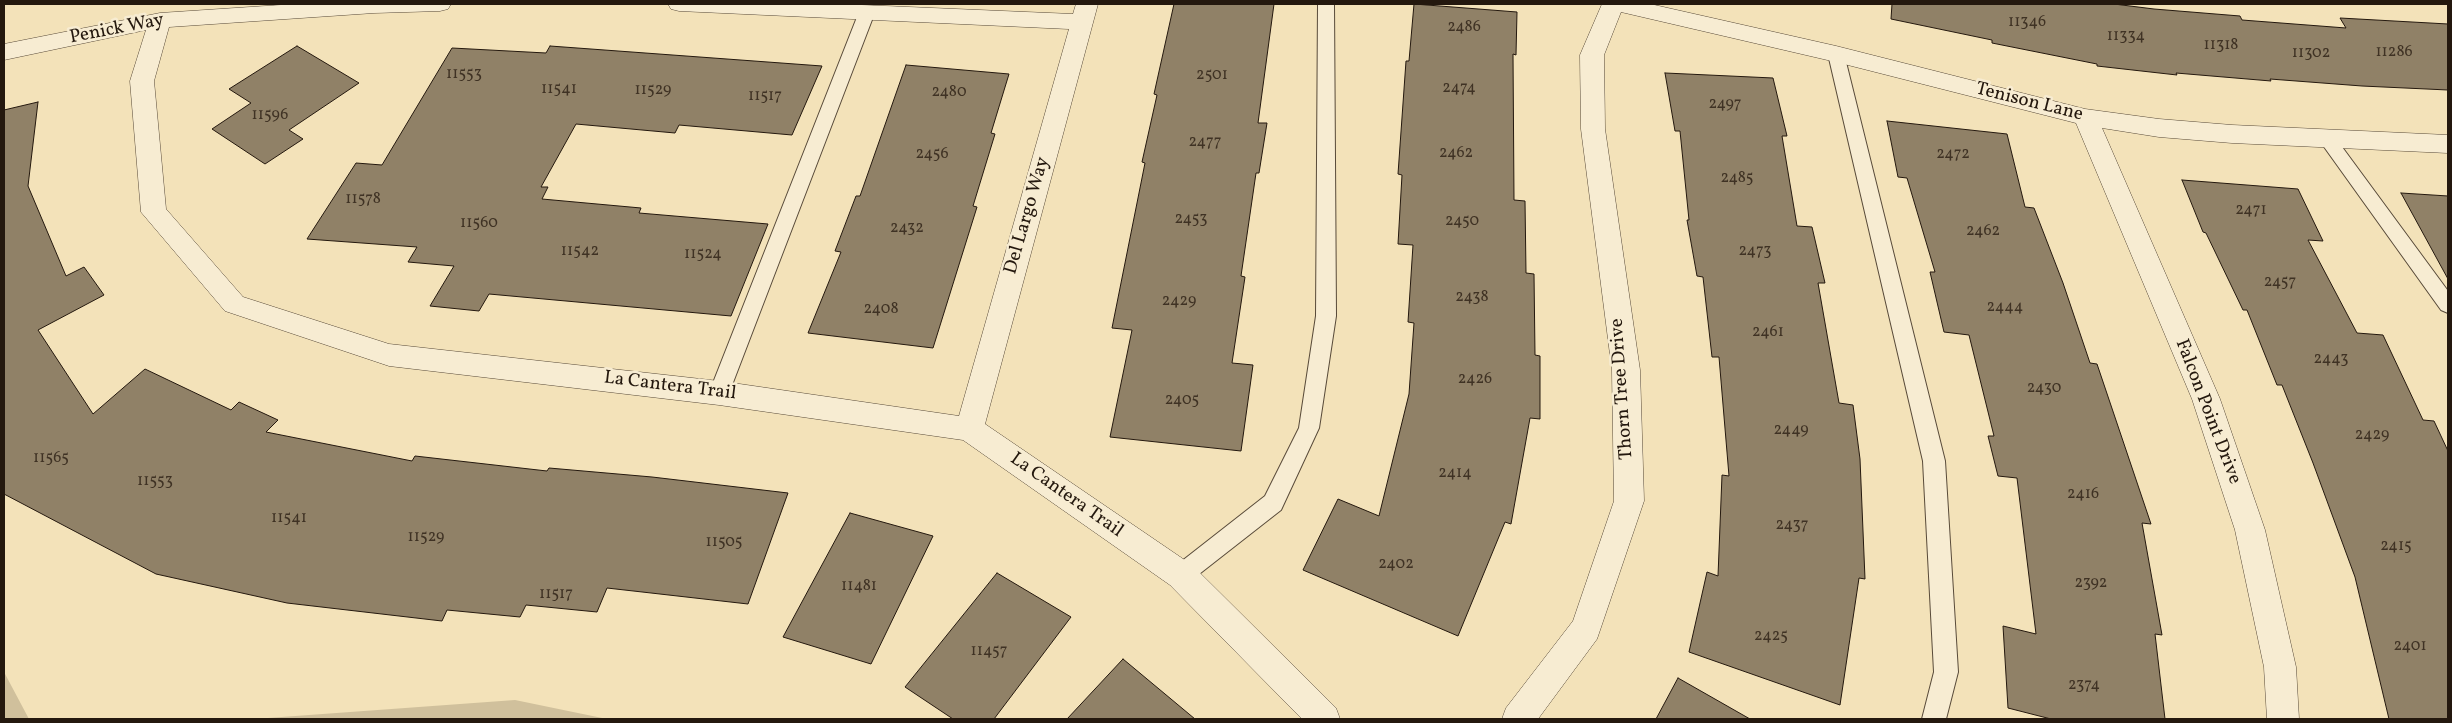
<!DOCTYPE html>
<style>
body{margin:0}
#map{position:relative;width:2452px;height:723px;overflow:hidden;background:#f3e2b9;font-family:Vollkorn,serif}
canvas{display:block}
.frame{position:absolute;inset:0;border:5px solid #24180e;pointer-events:none}
</style>
<div id="map">
<canvas width="2452" height="723"></canvas>
<div class="frame"></div>
</div>
<script>
const c = document.querySelector('canvas').getContext('2d');
c.lineJoin = 'round';
function fill(path, color) {
  c.fillStyle = color;
  c.fill(path, 'evenodd');
}
function poly(rows) {
  const path = new Path2D();
  for (const r of rows) {
    path.moveTo(r[0], r[1]);
    for (let i = 2; i < r.length; i += 2) path.lineTo(r[i], r[i + 1]);
  }
  return path;
}
function stroke(path, color, width, dash) {
  c.strokeStyle = color;
  c.lineWidth = width;
  c.lineCap = dash ? 'butt' : 'round';
  c.setLineDash(dash || []);
  c.stroke(path);
}
function write(font, color, halo, rows, align = 'center') {
  c.font = font + ' Vollkorn,serif';
  c.lineWidth = 5;
  c.setLineDash([]);
  c.textBaseline = 'middle';
  c.strokeStyle = halo;
  c.fillStyle = color;
  for (const [text, x, y, turn = 0] of rows) {
    c.save();
    c.translate(x, y);
    c.rotate((+turn || 0) * Math.PI / 180);
    c.textAlign = isNaN(turn) ? turn : align;
    if (halo) c.strokeText(text, 0, 0);
    c.fillText(text, 0, 0);
    c.restore();
  }
}
fill(poly([
 [4,672,29,719,4,719],
 [515,700,607,719,254,719]
]), '#d0c09c');
const building = poly([
 [1174,4,1274,4,1258,123,1267,123,1259,173,1256,173,1241,276,1245,277,1232,363,1253,365,1241,451,1110,437,1132,330,1112,328,1145,163,1142,162,1157,95,1154,94,1174,4],
 [1414,4,1517,12,1516,55,1513,54,1514,200,1525,201,1526,273,1534,274,1535,355,1540,356,1540,419,1530,418,1511,524,1505,522,1458,636,1303,570,1338,499,1379,516,1409,394,1414,323,1408,322,1413,245,1398,244,1402,175,1398,174,1406,61,1409,61,1414,4],
 [1892,4,2114,4,2154,9,2240,16,2242,20,2346,28,2340,18,2448,24,2448,90,2362,86,2270,79,2271,81,2176,73,2177,75,2097,66,2097,64,1992,43,1992,40,1891,19,1892,4],
 [297,46,359,83,289,130,303,139,265,164,212,129,251,103,229,89,297,46],
 [550,46,822,66,792,135,679,125,675,133,576,124,541,187,548,187,542,199,641,208,639,213,768,224,731,316,489,294,479,311,430,306,454,266,408,262,417,247,307,239,356,163,382,165,452,48,546,53,550,46],
 [906,65,1009,74,991,133,995,134,973,206,977,207,933,348,808,333,841,252,835,251,856,196,860,196,906,65],
 [1665,73,1773,78,1787,136,1782,136,1797,226,1812,227,1825,283,1818,283,1839,403,1853,405,1860,459,1865,579,1859,578,1840,705,1689,652,1707,572,1718,576,1722,475,1729,476,1719,357,1712,357,1703,277,1697,276,1687,220,1689,220,1680,131,1675,131,1665,73],
 [38,102,28,186,66,276,84,267,104,295,38,330,93,414,145,369,231,410,239,402,278,420,266,432,412,461,415,456,547,471,549,468,652,477,788,493,748,604,607,588,597,612,526,605,520,617,447,610,442,621,287,603,156,574,4,494,4,110,38,102],
 [1887,121,2007,134,2025,207,2034,208,2063,283,2090,363,2097,364,2151,524,2142,523,2162,635,2155,634,2165,719,2051,719,2008,708,2003,626,2036,634,2017,478,1998,476,1988,436,1994,436,1969,335,1944,332,1930,272,1935,272,1907,178,1898,177,1887,121],
 [2182,180,2298,189,2323,241,2308,240,2357,333,2383,335,2423,420,2434,421,2448,451,2448,719,2389,719,2355,577,2313,463,2282,385,2277,385,2247,310,2243,310,2206,233,2203,232,2182,180],
 [2401,193,2448,196,2448,279,2401,193],
 [850,513,933,536,871,664,783,637,850,513],
 [997,573,1071,617,994,719,953,719,905,687,997,573],
 [1123,659,1195,719,1067,719,1123,659],
 [1678,678,1750,719,1656,719,1678,678]
]);
fill(building, '#908167');
stroke(building, '#24180e', 1);
const lane = poly([
 [1318,4,1334,4,1336,316,1319,428,1281,510,1189,582,1181,585,1173,582,1170,575,1173,568,1265,496,1299,428,1316,316,1318,4],
 [867,7,873,8,875,12,729,393,726,399,719,401,712,399,709,393,859,12,861,8,867,7],
 [1836,48,1842,50,1844,54,1945,461,1958,672,1946,719,1922,719,1934,672,1923,461,1828,54,1830,50,1836,48],
 [2328,134,2334,136,2448,291,2448,313,2441,310,2322,144,2319,140,2322,136,2328,134]
]);
const street = poly([
 [296,4,451,4,448,9,440,11,374,13,169,27,154,81,166,209,243,297,389,344,719,381,959,416,1069,29,679,11,671,9,668,4,838,4,1073,14,1076,4,1098,4,985,424,1192,565,1336,708,1340,719,1302,719,1170,585,963,440,719,405,389,366,225,311,141,212,130,81,146,30,4,60,4,44,160,13,296,4],
 [1602,4,1650,4,1836,46,2085,109,2159,119,2232,125,2448,135,2448,153,2232,143,2159,137,2102,128,2220,399,2265,530,2296,667,2299,719,2267,719,2264,667,2235,530,2192,399,2076,123,1836,62,1621,12,1604,55,1605,129,1640,370,1644,501,1597,639,1538,719,1502,719,1506,708,1573,621,1614,501,1612,370,1581,129,1580,55,1602,4]
]);
stroke(lane, '#584a39', 2);
stroke(street, '#584a39', 1);
fill(lane, '#f7ecd2');
fill(street, '#f7ecd2');
write('16px', '#3f3224', null, [
 ["11346",2027,23],
 ["2486",1464,28],
 ["11334",2126,37],
 ["11318",2221,46],
 ["11286",2394,53],
 ["11302",2311,54],
 ["11553",464,75],
 ["2501",1212,76],
 ["2474",1459,89],
 ["11541",559,90],
 ["11529",653,91],
 ["2480",949,93],
 ["11517",765,97],
 ["2497",1725,105],
 ["11596",270,116],
 ["2477",1205,143],
 ["2462",1456,154],
 ["2456",932,155],
 ["2472",1953,155],
 ["2485",1737,179],
 ["11578",363,200],
 ["2471",2251,211],
 ["2453",1191,220],
 ["2450",1462,222],
 ["11560",479,224],
 ["2432",907,229],
 ["2462",1983,232],
 ["11542",580,252],
 ["2473",1755,252],
 ["11524",703,255],
 ["2457",2280,283],
 ["2438",1472,298],
 ["2429",1179,302],
 ["2444",2005,308],
 ["2408",881,310],
 ["2461",1768,333],
 ["2443",2331,360],
 ["2426",1475,380],
 ["2430",2044,389],
 ["2405",1182,401],
 ["2449",1791,431],
 ["2429",2372,436],
 ["11565",51,459],
 ["2414",1455,474],
 ["11553",155,482],
 ["2416",2083,495],
 ["11541",289,519],
 ["2437",1792,526],
 ["11529",426,538],
 ["11505",724,543],
 ["2415",2396,547],
 ["2402",1396,565],
 ["2392",2091,584],
 ["11481",859,587],
 ["11517",556,595],
 ["2425",1771,637],
 ["2401",2410,647],
 ["11457",989,652],
 ["2374",2084,686]
]);
write('19px', '#24180e', '#f7ecd2', [
 ["Penick Way",117,30,-11],
 ["Tenison Lane",2029,103,14],
 ["Del Largo Way",1028,216,-74],
 ["La Cantera Trail",670,387,7],
 ["Thorn Tree Drive",1623,389,-94],
 ["Falcon Point Drive",2207,412,69],
 ["La Cantera Trail",1066,496,35]
]);
</script>
